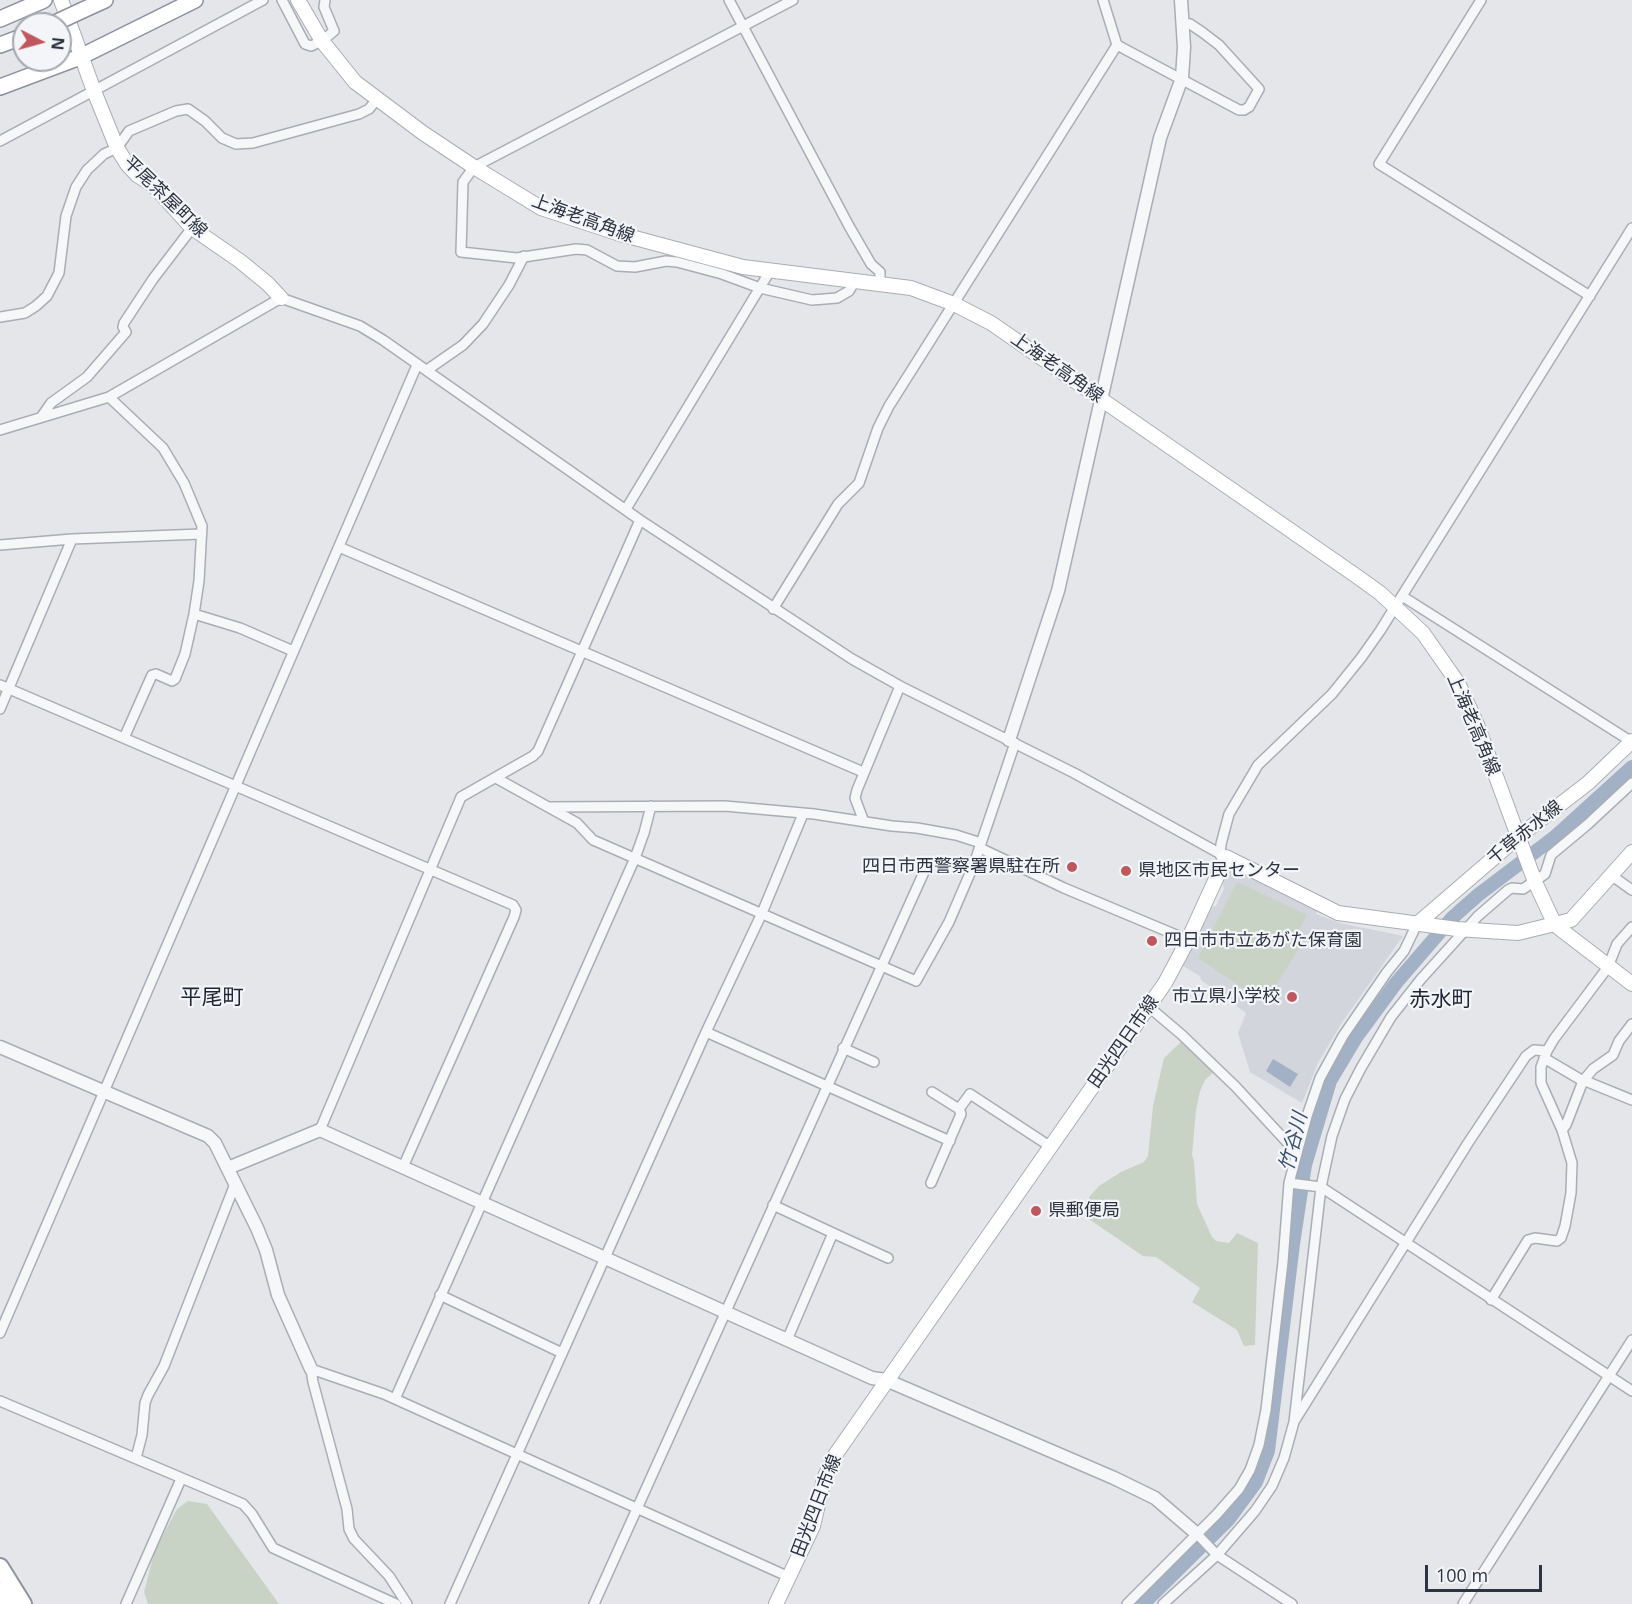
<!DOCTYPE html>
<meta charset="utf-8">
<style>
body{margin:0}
#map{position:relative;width:1632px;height:1604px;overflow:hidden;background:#e4e6ea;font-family:"Open Sans",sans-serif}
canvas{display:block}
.north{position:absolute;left:12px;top:12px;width:60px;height:60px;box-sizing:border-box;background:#f3f5f8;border:2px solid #a4a7af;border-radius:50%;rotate:96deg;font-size:16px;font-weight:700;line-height:24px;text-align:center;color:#2d3341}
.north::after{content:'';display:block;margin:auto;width:21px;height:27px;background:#c0575e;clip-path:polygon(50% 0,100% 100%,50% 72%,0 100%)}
.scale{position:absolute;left:1425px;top:1565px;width:117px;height:27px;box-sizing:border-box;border:3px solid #2d3341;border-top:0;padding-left:8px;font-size:18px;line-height:21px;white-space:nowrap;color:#2d3341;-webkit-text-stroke:4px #f3f5f8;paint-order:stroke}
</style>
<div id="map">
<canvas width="1632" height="1604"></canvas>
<div class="north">N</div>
<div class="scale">100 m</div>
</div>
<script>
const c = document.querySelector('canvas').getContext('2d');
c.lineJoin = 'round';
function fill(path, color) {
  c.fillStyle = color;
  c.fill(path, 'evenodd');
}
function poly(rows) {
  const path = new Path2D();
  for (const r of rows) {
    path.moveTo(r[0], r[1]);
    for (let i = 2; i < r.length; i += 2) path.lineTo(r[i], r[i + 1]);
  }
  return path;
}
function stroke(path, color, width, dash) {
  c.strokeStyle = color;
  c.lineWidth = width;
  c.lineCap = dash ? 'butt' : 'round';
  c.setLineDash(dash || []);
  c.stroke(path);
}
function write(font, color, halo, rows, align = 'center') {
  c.font = font + ' "Open Sans","Noto Sans JP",sans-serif';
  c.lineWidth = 4.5;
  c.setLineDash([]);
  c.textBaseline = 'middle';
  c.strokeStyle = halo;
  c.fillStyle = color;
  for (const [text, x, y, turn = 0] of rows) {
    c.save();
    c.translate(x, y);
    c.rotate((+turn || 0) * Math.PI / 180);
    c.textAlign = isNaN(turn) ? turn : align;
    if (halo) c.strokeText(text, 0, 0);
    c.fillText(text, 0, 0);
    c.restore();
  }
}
fill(poly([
 [1230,867,1318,909,1316,914,1340,923,1403,936,1341,1024,1318,1063,1302,1103,1250,1072,1238,1033,1246,1013,1201,980,1200,976,1183,966,1210,907,1216,906,1224,889,1222,882]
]), '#d2d5dc');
fill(poly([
 [1237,882,1307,915,1297,934,1306,937,1265,1003,1198,958],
 [1184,1039,1214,1072,1205,1080,1200,1091,1196,1110,1192,1155,1194,1161,1197,1204,1212,1237,1216,1241,1229,1243,1237,1233,1258,1243,1255,1345,1244,1346,1237,1330,1192,1302,1200,1288,1156,1257,1143,1256,1083,1215,1090,1196,1099,1186,1121,1172,1144,1162,1148,1156,1153,1106,1164,1058],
 [188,1501,207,1504,279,1604,148,1604,144,1592,155,1550,177,1509]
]), '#c8d3c6');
fill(poly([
 [1273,1059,1298,1074,1290,1087,1266,1071]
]), '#a3b1c6');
stroke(poly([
 [1143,1604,1228,1520,1256,1482,1268,1451,1293,1244,1305,1165,1330,1081,1357,1036,1396,983,1452,918,1478,895,1556,836,1632,767]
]), '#a3b1c6', 14);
const minor = poly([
 [282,0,305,44,311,46,322,41,334,31,324,7,325,0],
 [729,0,849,226,871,264,880,272,880,284],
 [793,0,474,167,463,182,461,252,517,258,576,249,587,250,617,266,635,267,666,261,677,262,722,274,760,288,812,300,837,298,849,291,855,281],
 [1103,0,1117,45],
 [1481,0,1379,164,1590,296],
 [1117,45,1239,110,1244,110,1249,107,1259,89,1219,45,1202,32,1190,24,1182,23],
 [0,141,263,0],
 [0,317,25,313,36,306,47,296,59,273,66,216,76,187,87,170,104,154,117,148,129,131,176,111,188,109,205,121,222,138,236,144,253,143,359,114,369,109,377,99],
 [427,370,463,345,483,324,509,285,524,256],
 [109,397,163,448,184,483,202,526,199,581,194,614,185,654,175,679,172,681,156,674,152,675,124,738],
 [42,416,51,403,87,377,126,332,123,327,124,323,153,279,192,228],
 [0,430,109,397,281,298,360,326,383,340,640,520,852,659,900,686,1074,773,1226,857],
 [626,509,770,271],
 [0,545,72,539,201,534],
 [339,547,863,772],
 [1402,596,1632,742],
 [773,609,838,504,859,483,878,428,889,406,1117,45],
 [194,614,240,628,293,651],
 [0,685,513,905,516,910,514,917,403,1167],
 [0,709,72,539],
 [496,778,577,823,593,840,916,981,949,922,974,864,1015,743],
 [548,807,725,806,814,814,892,826,917,828,956,835,981,843],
 [864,822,855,798,857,790,900,686],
 [980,848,1064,888,1188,940],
 [1220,855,1221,844,1229,814,1258,765,1332,694,1361,658,1380,631,1632,228],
 [1611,875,1632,890],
 [1149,1007,1182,1035,1236,1087,1296,1152],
 [706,1032,950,1141],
 [843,1048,874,1062],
 [1544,1058,1583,1081],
 [1583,1080,1632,1100],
 [932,1092,959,1109,970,1094,1051,1147],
 [320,1130,461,797,533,756,538,751,640,520],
 [1562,1130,1566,1125,1583,1081,1593,1069,1613,1055,1619,1041,1632,1024],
 [931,1183,961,1114,959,1109],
 [1289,1183,1321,1187,1632,1391],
 [773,1205,833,1233,787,1340],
 [833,1233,888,1258],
 [440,1295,562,1353],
 [1491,1300,1528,1240,1535,1238,1557,1241,1561,1238,1565,1226,1571,1193,1572,1163,1562,1130,1541,1083,1541,1067,1547,1051,1554,1039,1608,967,1617,944,1632,927],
 [0,1333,417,365],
 [311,1369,384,1394,789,1577],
 [311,1369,313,1382,347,1509,349,1529,354,1539,389,1576,407,1604],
 [395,1399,635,858,644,833,651,806],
 [0,1401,243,1504,252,1514,273,1548,396,1604],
 [1295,1420,1468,1143,1526,1056,1534,1050,1547,1051],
 [136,1458,142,1435,145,1403,148,1395,164,1366,235,1184],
 [1197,1534,1217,1555,1292,1604],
 [126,1604,181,1479],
 [450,1604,706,1032,762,913,803,814],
 [594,1604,924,872],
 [1127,1604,1217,1514,1239,1489,1250,1470,1259,1445,1266,1410,1283,1262,1289,1183,1307,1116,1320,1078,1343,1036,1387,972,1404,951,1417,924],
 [1163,1604,1217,1555,1255,1511,1272,1486,1284,1458,1294,1422,1321,1187,1332,1136,1345,1099,1361,1068,1391,1017,1421,979,1478,916,1508,890,1512,888,1523,889,1545,874,1551,855,1587,825,1632,783],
 [1463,1604,1632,1340]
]);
const tertiary = poly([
 [1009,740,1058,591,1160,138,1182,78,1184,47,1181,0],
 [0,1047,208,1136,215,1143,257,1228,266,1250,278,1295,311,1369],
 [228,1168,320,1130,872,1378,886,1380,1114,1478,1155,1498,1197,1534]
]);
const secondary = poly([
 [61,0,94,91,117,148,127,164,137,175,153,185,192,228,240,261,268,284,281,298],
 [298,0,322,41,355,82,423,133,474,167,541,208,620,234,743,267,911,288,954,304,991,323,1020,343,1355,575,1380,593,1423,633,1458,683,1476,722,1535,882,1555,925,1632,984],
 [1417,924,1518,837,1588,783,1632,741],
 [776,1604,813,1526,824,1479,833,1458,1165,983,1188,940,1226,857,1338,913,1457,929,1518,933,1571,920,1632,852]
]);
const trunk = poly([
 [83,10,105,0],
 [0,19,44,0],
 [0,45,24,36],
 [0,87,80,57,195,0]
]);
const motorway = poly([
 [0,1567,23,1604],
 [0,1591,8,1604]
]);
stroke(minor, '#a9adb4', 12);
stroke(tertiary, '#a9adb4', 15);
stroke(secondary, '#a9adb4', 16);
stroke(trunk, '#8d929f', 18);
stroke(motorway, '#8d929f', 20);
stroke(minor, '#f6f7f9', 9);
stroke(tertiary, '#f6f7f9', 12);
stroke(secondary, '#fff', 14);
stroke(trunk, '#fff', 15);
stroke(motorway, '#fff', 16);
const trunkBridge = poly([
 [53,24,83,10]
]);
stroke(trunkBridge, '#8d929f', 18, []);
stroke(trunkBridge, '#fff', 15);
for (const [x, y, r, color] of [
 [1072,867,6,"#c0575e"],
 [1126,871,6,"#c0575e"],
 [1152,941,6,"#c0575e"],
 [1292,997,6,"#c0575e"],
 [1036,1211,6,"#c0575e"]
]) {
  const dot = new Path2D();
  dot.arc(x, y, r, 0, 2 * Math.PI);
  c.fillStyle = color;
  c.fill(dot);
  stroke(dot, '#f3f5f8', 2);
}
write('18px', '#2d3341', '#f3f5f8', [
 ["平尾茶屋町線",165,197,44],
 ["上海老高角線",583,219,20],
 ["上海老高角線",1057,368,35],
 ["上海老高角線",1473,725,67],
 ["千草赤水線",1525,833,-39],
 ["田光四日市線",1124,1042,-55],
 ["田光四日市線",817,1506,-69]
]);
write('18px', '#2d3341', '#f3f5f8', [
 ["四日市西警察署県駐在所",1060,867,"right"],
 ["県地区市民センター",1138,871],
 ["四日市市立あがた保育園",1164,941],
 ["市立県小学校",1280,997,"right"],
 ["県郵便局",1048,1211]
], 'left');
write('italic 20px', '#3b4f70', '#f3f5f8', [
 ["竹谷川",1294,1142,-76]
]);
write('21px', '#1f2432', '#f3f5f8', [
 ["平尾町",212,998],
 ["赤水町",1441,1000]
]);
</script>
